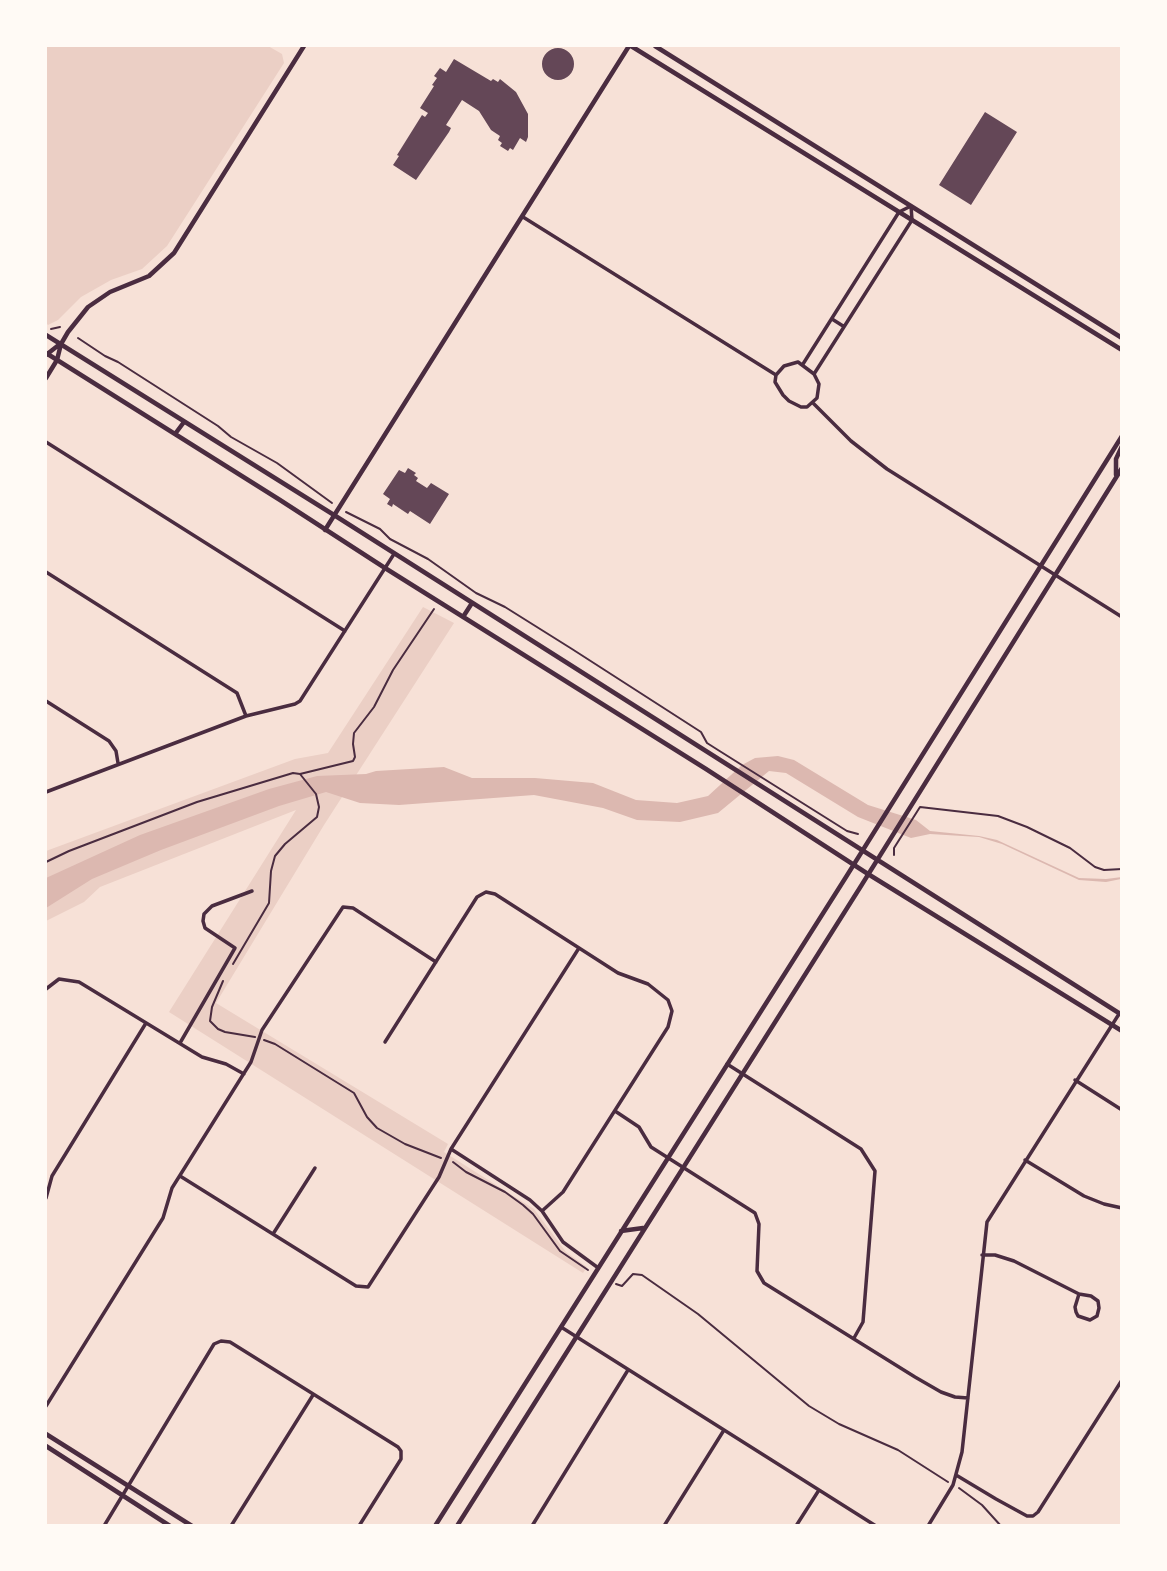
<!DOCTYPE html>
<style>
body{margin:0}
#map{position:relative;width:1167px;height:1571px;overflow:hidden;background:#f7e1d7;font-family:"DM Sans",sans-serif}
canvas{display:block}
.frame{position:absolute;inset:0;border:47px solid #fffaf5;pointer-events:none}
</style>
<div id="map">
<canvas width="1167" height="1571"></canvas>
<div class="frame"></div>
</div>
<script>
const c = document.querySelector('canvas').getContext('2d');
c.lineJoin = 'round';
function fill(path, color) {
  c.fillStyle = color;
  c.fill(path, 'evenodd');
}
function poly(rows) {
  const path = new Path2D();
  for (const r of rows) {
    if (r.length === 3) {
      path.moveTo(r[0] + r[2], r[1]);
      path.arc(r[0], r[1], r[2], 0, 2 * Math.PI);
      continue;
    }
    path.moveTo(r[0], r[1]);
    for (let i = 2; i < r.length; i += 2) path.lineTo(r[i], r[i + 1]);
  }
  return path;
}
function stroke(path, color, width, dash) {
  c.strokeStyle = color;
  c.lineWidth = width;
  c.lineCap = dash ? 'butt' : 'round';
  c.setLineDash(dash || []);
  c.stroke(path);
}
fill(poly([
 [46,46,268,46,282,54,284,63,167,246,142,269,111,280,81,297,58,320,48,325,46,323],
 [423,607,454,623,324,825,216,1003,448,1144,444,1152,534,1209,566,1252,587,1267,583,1273,169,1012,296,810,100,887,84,902,46,921,46,851,295,759,328,753]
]), '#ebcfc5');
fill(poly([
 [778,756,794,760,868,805,916,820,930,831,979,836,997,840,1079,878,1106,879,1122,877,1121,879,1106,882,1079,880,1002,844,979,837,930,834,911,838,858,817,786,773,769,771,718,813,680,822,637,820,603,808,534,795,399,805,360,803,326,792,279,806,161,850,92,879,46,908,46,878,140,835,269,789,317,776,366,774,376,771,444,767,472,778,535,778,593,783,636,800,677,803,708,796,742,765,755,758]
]), '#dcb8b0');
fill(poly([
 [558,64,16],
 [454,59,491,81,493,79,498,82,500,79,516,92,528,114,528,137,526,142,520,138,513,150,510,148,508,151,500,146,502,143,498,140,500,136,491,130,479,111,462,100,446,125,451,128,449,132,416,180,393,165,399,156,397,155,422,115,425,117,428,113,420,108,434,86,432,85,437,78,434,76,440,68,446,72],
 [985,112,1017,132,971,205,939,185],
 [408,468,416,473,414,475,418,478,416,481,427,488,431,483,449,494,430,524,410,511,408,514,393,504,392,507,387,504,390,499,383,494,399,470,405,473]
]), '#644757');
stroke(poly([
 [51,329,60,327],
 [78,338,105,356,118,362,218,426,231,437,277,463,332,503],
 [346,512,380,529,390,539,428,559,476,593,505,607,572,649,701,732,707,743,718,750,847,831,858,834],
 [894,855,894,848,920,807,998,816,1027,827,1070,848,1095,867,1104,870,1122,869],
 [46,862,69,851,197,802,293,773,300,774,353,761,355,757,353,744,354,733,374,707,393,670,434,609],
 [233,964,269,903,271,871,275,856,285,844,317,817,319,807,316,794,300,774],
 [223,981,212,1007,210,1021,218,1029,225,1032,255,1037],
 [264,1040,275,1044,354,1093,367,1117,377,1128,405,1144,441,1158],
 [453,1162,466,1172,505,1192,523,1205,533,1214,560,1251,588,1270],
 [616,1284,622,1286,633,1274,642,1275,698,1314,809,1406,839,1424,898,1450,948,1482],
 [959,1488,982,1505,1001,1526]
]), '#4a2c40', 2);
stroke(poly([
 [523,217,776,375],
 [832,319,843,326],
 [798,362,814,374,819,384,817,398,807,407,801,407,789,401,783,395,775,382,776,375,784,366,798,362],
 [803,364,899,212,911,206,912,220,814,374],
 [813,403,851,441,887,469,1122,617],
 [46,442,345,631],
 [46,572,237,693,246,716],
 [46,701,109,741,116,751,118,763],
 [46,792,246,716,295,704,300,701,394,554],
 [46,989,59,979,79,982,202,1057,226,1064,244,1074],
 [385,1042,477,897,486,892,495,894,618,973,648,984,668,1000,672,1011,668,1027,563,1192,542,1211],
 [180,1043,235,948,205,928,203,921,204,914,212,906,252,891],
 [727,1064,861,1149,875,1171,863,1322,854,1338],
 [1075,1080,1122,1110],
 [615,1111,639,1127,651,1147,755,1213,759,1224,757,1271,764,1283,915,1377,941,1392,955,1397,968,1398],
 [451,1149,530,1200,542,1211,563,1242,597,1267],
 [1025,1160,1084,1196,1104,1204,1122,1208],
 [180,1176,356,1286,368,1287,439,1177,451,1149,579,948],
 [46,1198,52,1176,146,1023],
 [273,1234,315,1168],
 [982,1255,995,1255,1014,1261,1079,1294,1091,1296,1098,1301,1099,1308,1097,1316,1090,1320,1078,1316,1076,1312,1075,1307,1079,1294],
 [561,1327,876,1526],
 [46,1406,163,1218,172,1188,251,1062,262,1030,343,907,353,908,436,962],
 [956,1475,996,1499,1027,1516,1033,1516,1038,1512,1122,1380],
 [104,1526,214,1344,221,1341,230,1342,398,1447,401,1451,401,1459,359,1526],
 [231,1526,313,1395],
 [532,1526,628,1370],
 [664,1526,724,1430],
 [796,1526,819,1490],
 [928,1526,953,1485,962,1452,987,1222,1119,1014]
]), '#4a2c40', 3.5);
stroke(poly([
 [631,46,1122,350],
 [655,46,1122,338],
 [46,355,60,344],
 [46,378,57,360,61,344,68,332,88,307,110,292,149,276,174,253,304,46],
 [325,530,629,46],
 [46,1434,192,1526],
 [46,1446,170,1526]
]), '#4a2c40', 4.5);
stroke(poly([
 [46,335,334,515,1122,1015],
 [46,353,280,500,385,568,706,769,868,874,1122,1031],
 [175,434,184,422],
 [1116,475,1116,459,1122,446],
 [463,617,472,603],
 [621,1231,643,1228],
 [435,1526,846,877,1122,436],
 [457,1526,861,886,1122,468]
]), '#4a2c40', 4.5);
</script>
